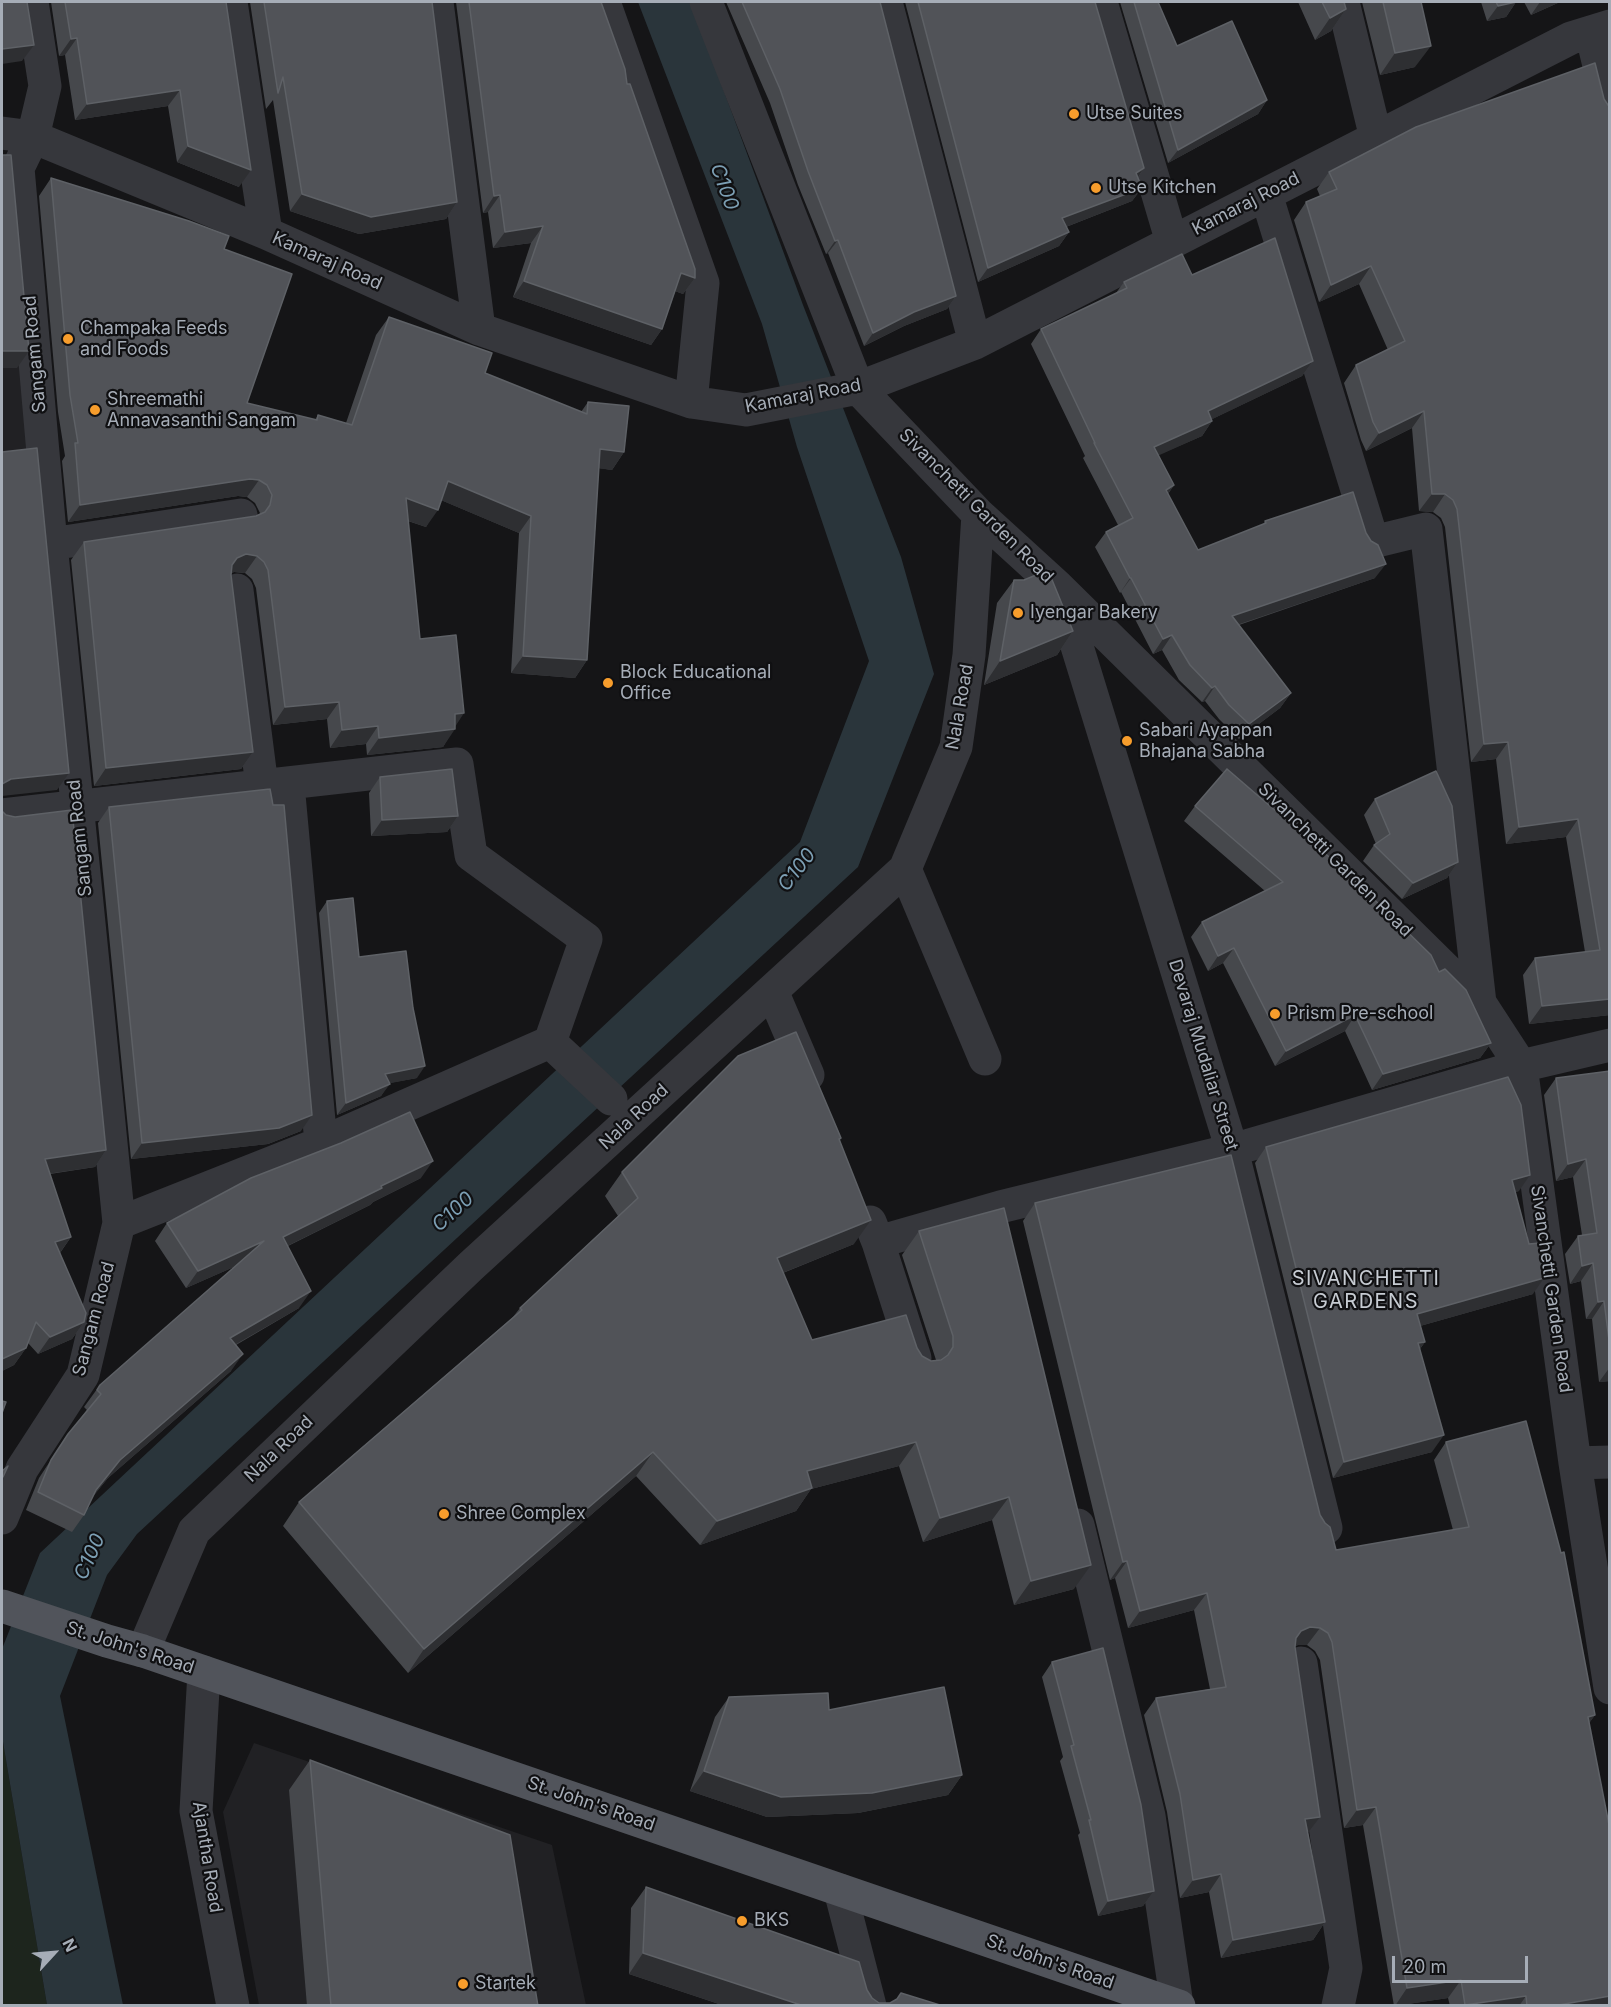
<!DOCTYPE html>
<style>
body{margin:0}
#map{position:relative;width:1611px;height:2007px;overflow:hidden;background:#151517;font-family:Inter,sans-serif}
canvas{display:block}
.frame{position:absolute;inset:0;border:3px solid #a6adb7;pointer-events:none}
.north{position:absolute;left:24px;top:1923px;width:60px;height:60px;-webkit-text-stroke:4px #101012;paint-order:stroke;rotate:64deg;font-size:16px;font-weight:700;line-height:24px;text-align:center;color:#a6adb7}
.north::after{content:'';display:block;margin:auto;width:21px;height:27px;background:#a6adb7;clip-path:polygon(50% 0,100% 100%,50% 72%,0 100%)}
.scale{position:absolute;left:1392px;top:1956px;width:136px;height:27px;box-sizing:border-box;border:3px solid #a6adb7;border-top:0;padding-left:8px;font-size:18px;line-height:21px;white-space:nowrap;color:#a6adb7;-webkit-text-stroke:4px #101012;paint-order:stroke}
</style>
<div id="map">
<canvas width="1611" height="2007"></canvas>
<div class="frame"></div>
<div class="north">N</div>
<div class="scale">20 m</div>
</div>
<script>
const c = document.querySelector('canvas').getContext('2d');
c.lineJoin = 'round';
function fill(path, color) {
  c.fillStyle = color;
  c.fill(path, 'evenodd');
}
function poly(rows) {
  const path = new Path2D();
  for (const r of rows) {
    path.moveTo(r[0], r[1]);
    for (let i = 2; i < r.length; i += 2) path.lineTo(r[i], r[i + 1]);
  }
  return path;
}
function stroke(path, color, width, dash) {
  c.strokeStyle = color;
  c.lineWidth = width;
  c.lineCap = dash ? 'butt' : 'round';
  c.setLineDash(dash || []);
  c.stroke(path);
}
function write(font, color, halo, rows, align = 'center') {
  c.font = font + ' Inter,sans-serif';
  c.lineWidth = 4.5;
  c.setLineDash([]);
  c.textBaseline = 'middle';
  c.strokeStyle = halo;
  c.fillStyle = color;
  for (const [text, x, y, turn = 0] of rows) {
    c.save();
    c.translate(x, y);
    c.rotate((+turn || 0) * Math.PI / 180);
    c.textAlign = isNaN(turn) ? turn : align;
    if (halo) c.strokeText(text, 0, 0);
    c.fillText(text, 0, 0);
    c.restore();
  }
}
fill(poly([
 [2,171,29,462,2,464],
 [254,1743,552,1845,586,2005,259,2005,223,1812]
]), '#212124');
fill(poly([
 [2,1736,47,2005,2,2005]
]), '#1d251d');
fill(poly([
 [638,2,691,2,803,305,901,557,934,674,858,867,137,1534,107,1575,60,1696,123,2005,47,2005,2,1736,2,1649,40,1553,800,842,869,661,797,447,762,324]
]), '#2a353b');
stroke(poly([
 [231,2,266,233],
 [437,2,479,329],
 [604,2,703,283,691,402],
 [706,2,858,388,978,514,1058,587,1480,1003,1521,1066,1575,1463,1610,1688],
 [886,2,975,343],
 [1101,2,1172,242],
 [1343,2,1376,138],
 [1591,32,1610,112],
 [2,133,33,137,266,233,479,329,691,402,746,410,858,388,975,343,1571,38,1610,26],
 [1266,194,1373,542,1426,529,1480,1003],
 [51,544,241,515],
 [237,590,262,786],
 [1060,591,1232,1150,1326,1528],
 [288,784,321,1143],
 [2,815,457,764,471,855,586,939,550,1042,611,1099],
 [905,869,985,1059],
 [772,991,808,1075],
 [870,1222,878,1242,915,1358],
 [119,1223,321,1143,550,1042],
 [878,1242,1000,1207,1232,1150,1521,1066,1610,1045],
 [1575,1463,1610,1462],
 [2,1518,22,1469,83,1375,119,1223,51,544,18,168,33,137,45,86,32,2],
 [1078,1525,1149,1816,1177,2005],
 [143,1651,194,1531,471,1266,905,869,956,747,969,655,978,514],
 [1301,1663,1346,1968,1338,2006],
 [204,1672,196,1811,233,2006],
 [840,1890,870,2006]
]), '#36373c', 33);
stroke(poly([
 [2,1606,107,1641,143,1651,1179,2006]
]), '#51545b', 33);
fill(poly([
 [51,2,226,2,239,187,177,162,168,106,75,120,65,55,59,56],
 [250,2,432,2,457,202,446,219,359,234,290,211,273,100,266,109],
 [456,2,601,2,627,84,695,278,683,294,675,291,662,329,651,345,513,297,531,243,493,248,488,212,483,213],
 [726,2,880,2,956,296,947,309,904,326,864,346,828,253,826,254,798,185,770,103],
 [905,2,1095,2,1144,168,1138,178,1142,188,1132,201,1066,227,1069,232,1059,246,978,282],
 [1120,2,1158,2,1177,46,1267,100,1258,114,1168,163],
 [1298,2,1344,2,1346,9,1331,31,1315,40],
 [1362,2,1421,2,1415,67,1380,75],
 [1481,2,1516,2,1506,17,1487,21],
 [1524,2,1560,2,1531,15],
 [1595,63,1610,1015,1529,1024,1523,975,1535,958,1585,952,1566,837,1506,844,1496,759,1471,762,1445,527,1441,518,1433,512,1419,511,1412,428,1366,451,1361,440,1344,383,1356,365,1388,350,1359,284,1319,302,1294,220,1306,202,1320,196,1317,189,1329,172],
 [51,178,224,249,247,403,315,420,318,415,346,423,376,335,389,317,485,373,581,412,588,402,624,452,612,470,599,468,587,660,575,678,511,673,519,533,441,500,426,527,408,521,420,639,455,726,443,747,367,755,366,744,330,748,327,719,273,725,256,588,252,579,245,573,234,572,231,573,231,575,253,752,241,769,94,786,71,560,84,542,256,516,259,515,260,513,255,503,247,497,238,496,68,522,62,461,65,456,58,412,39,196],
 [1192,275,1313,361,1302,376,1212,419,1212,421,1202,436,1158,455,1174,485,1168,494,1198,550,1263,525,1265,521,1375,578,1239,625,1291,693,1280,708,1239,739,1219,719,1205,701,1202,702,1179,680,1162,650,1153,654,1121,592,1120,593,1095,547,1106,532,1118,525,1083,458,1085,456,1031,344,1041,329,1116,293,1124,282],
 [1014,580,1073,631,1057,655,984,685,997,603],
 [380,777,458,816,447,832,371,836,369,793],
 [1375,799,1458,862,1447,878,1402,899,1363,861,1374,845,1376,844,1364,815],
 [1195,806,1439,972,1491,1043,1480,1058,1372,1090,1345,1031,1275,1066,1223,963,1208,971,1191,937,1202,922,1265,891,1184,821],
 [109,807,301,1131,268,1144,131,1159,98,823],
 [2,811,106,1150,95,1167,50,1174,71,1237,60,1253,84,1322,72,1339,38,1354,28,1343,26,1348,14,1365,2,1371],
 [327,901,359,957,413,1008,417,1078,389,1083,381,1096,337,1115,319,913],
 [1610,1071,1610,1381,1599,1382,1592,1319,1586,1319,1581,1281,1570,1284,1565,1254,1578,1236,1582,1235,1573,1177,1556,1181,1544,1095,1556,1078],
 [841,1138,840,1140,854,1244,783,1273,812,1340,917,1348,922,1356,931,1361,936,1360,902,1255,919,1231,1074,1589,1014,1605,992,1520,923,1542,899,1466,811,1489,796,1511,700,1545,636,1476,408,1673,283,1526,299,1502,513,1317,520,1308,618,1216,605,1196,622,1172],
 [1266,1147,1519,1191,1515,1192,1533,1294,1420,1326,1425,1342,1420,1349,1432,1452,1333,1478,1255,1163],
 [421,1178,373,1202,370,1205,288,1246,299,1308,236,1345,231,1371,108,1478,93,1496,84,1515,72,1532,26,1510,39,1478,68,1434,87,1410,84,1407,100,1385,236,1266,186,1288,155,1241,167,1223],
 [1035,1203,1320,1515,1336,1550,1453,1530,1434,1460,1446,1442,1595,1715,1589,1723,1610,2006,1450,2006,1448,1998,1394,2006,1363,1825,1344,1828,1320,1660,1315,1651,1307,1645,1298,1645,1295,1646,1308,1833,1325,1922,1313,1940,1221,1958,1209,1892,1180,1898,1167,1812,1144,1715,1156,1698,1210,1689,1194,1610,1128,1628,1115,1578,1110,1580,1023,1221],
 [1052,1662,1154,1891,1143,1906,1098,1916,1078,1835,1080,1833,1060,1761,1063,1757,1042,1677],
 [729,1697,829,1710,962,1775,948,1795,858,1813,767,1817,690,1791,715,1717],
 [310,1760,538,2006,307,2006,289,1790],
 [646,1887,867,1990,872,1998,879,2003,943,2006,725,2006,629,1974,631,1908]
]), '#46484c');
fill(poly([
 [1516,2,1506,17,1487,21,1498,6],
 [1540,2,1560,2,1531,15],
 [1346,9,1331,31,1315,40,1330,18],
 [77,38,65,55,59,56,71,39],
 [34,45,22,61,2,64,2,49],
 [1431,46,1415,67,1380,75,1395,53],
 [180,90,168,106,75,120,87,104],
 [1267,100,1258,114,1168,163,1178,150],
 [188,146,251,170,239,187,177,162],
 [1144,168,1135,182,1136,173],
 [1142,188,1132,201,1053,232,1062,218],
 [302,194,457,202,446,219,359,234,290,211],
 [500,195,488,212,483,213,494,196],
 [543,226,531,243,493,248,505,232],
 [1069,232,1059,246,978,282,988,268],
 [838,240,828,253,826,254,835,241],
 [1371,266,1359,284,1319,302,1331,285],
 [681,273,695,278,683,294,669,289],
 [524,281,662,329,651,345,513,297],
 [956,296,947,309,904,326,864,346,873,333,914,312],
 [2,351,29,351,17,368,2,368],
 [1313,361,1302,376,1198,426,1208,411],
 [1424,411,1412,428,1366,451,1379,433],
 [1212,421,1202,436,1144,462,1154,447],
 [600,449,624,452,612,470,588,467],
 [250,479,259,480,247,497,238,496,68,522,80,505],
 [448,481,531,516,519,533,436,498],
 [1174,485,1164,500,1166,490],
 [1432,494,1445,494,1433,512,1419,511],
 [406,498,438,510,426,527,394,516],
 [246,554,257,556,245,573,234,572,225,575,237,558],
 [1386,564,1375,578,1222,630,1232,616],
 [1130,578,1131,578,1120,593],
 [1073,631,1057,655,984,685,1000,661],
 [1172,635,1162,650,1153,654,1163,639],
 [523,656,587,660,575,678,511,673],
 [1215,686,1205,701,1202,702,1212,688],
 [1291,693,1280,708,1239,739,1249,724],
 [339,702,327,719,273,725,285,707],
 [464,713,453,730,455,729,443,747,367,755,379,738,455,714],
 [378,726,366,744,330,748,342,730],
 [1508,742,1496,759,1471,762,1484,744],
 [253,752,241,769,94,786,106,768],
 [69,773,57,790,2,796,2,784,11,779],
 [458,816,447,832,371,836,382,820],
 [1578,819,1566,837,1506,844,1519,827],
 [1458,862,1447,878,1402,899,1413,883],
 [1234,948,1223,963,1208,971,1218,956],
 [1610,999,1610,1015,1529,1024,1542,1006],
 [1355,1015,1345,1031,1275,1066,1286,1051],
 [1491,1043,1480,1058,1372,1090,1383,1074],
 [425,1066,417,1078,376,1086,385,1074],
 [390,1084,381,1096,337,1115,346,1103],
 [312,1115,301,1131,268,1144,131,1159,142,1143],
 [106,1150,95,1167,33,1176,45,1159],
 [1586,1159,1573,1177,1556,1181,1568,1164],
 [433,1161,421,1178,373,1202,370,1205,271,1254,283,1237,381,1186],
 [1530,1175,1519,1191,1500,1196,1512,1180],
 [871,1220,854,1244,760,1282,777,1258],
 [71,1237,59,1254,55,1242],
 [264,1241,252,1259,186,1288,198,1271],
 [1593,1263,1581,1281,1570,1284,1582,1266],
 [1544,1278,1533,1294,1406,1330,1417,1314],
 [311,1291,299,1308,217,1355,230,1338],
 [1604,1301,1592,1319,1586,1319,1598,1302],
 [84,1322,72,1339,38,1354,50,1337],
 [1425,1342,1413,1358,1418,1343],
 [26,1348,14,1365,2,1371,2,1359],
 [243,1354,231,1371,108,1478,84,1508,96,1490,120,1460],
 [1610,1367,1610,1381,1599,1382],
 [1444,1435,1432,1452,1333,1478,1344,1462],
 [916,1442,899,1466,811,1489,796,1511,700,1545,717,1521,807,1471],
 [653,1452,636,1476,408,1673,424,1649],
 [1009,1497,992,1520,923,1542,940,1518],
 [1127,1561,1115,1578,1110,1580,1123,1562],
 [1091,1565,1074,1589,1014,1605,1031,1581],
 [1207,1593,1194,1610,1128,1628,1140,1611],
 [1310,1627,1320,1628,1307,1645,1298,1645,1289,1649,1301,1631],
 [1595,1715,1582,1733,1588,1717],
 [704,1771,962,1775,948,1795,858,1813,767,1817,690,1791],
 [1376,1807,1363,1825,1344,1828,1357,1810],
 [1320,1817,1307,1834,1305,1819],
 [1221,1874,1209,1892,1180,1898,1193,1880],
 [1154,1891,1143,1906,1098,1916,1108,1901],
 [1325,1922,1313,1940,1221,1958,1233,1940],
 [643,1953,804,2006,725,2006,629,1974],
 [1461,1980,1448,1998,1395,2006,1407,1988],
 [1526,1996,1519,2006,1465,2006,1465,2005],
 [1610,1996,1610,2006,1553,2006]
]), '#2e2f32');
const building = poly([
 [2,2,27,2,34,45,2,49,2,2],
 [65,2,226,2,251,170,188,146,180,90,87,104,77,38,71,39,65,2],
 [264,2,432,2,457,202,371,217,302,194,283,77,278,93,264,2],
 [469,2,601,2,625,69,627,84,630,84,695,269,695,278,681,273,662,329,524,281,543,226,505,232,500,195,494,196,469,2],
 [742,2,880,2,956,296,914,312,873,333,838,240,835,241,808,171,780,89,742,2],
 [918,2,1095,2,1144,168,1136,173,1142,188,1062,218,1069,232,988,268,918,2],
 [1134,2,1158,2,1177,46,1232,21,1267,100,1178,150,1134,2],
 [1322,2,1344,2,1346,9,1330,18,1322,2],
 [1383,2,1421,2,1431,46,1395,53,1383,2],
 [1496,2,1516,2,1498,6,1496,2],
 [1595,63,1604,99,1610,108,1610,999,1542,1006,1535,958,1600,950,1578,819,1519,827,1508,742,1484,744,1457,509,1453,500,1445,494,1432,494,1424,411,1379,433,1373,422,1356,365,1405,341,1371,266,1331,285,1306,202,1337,189,1329,172,1416,127,1595,63],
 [2,155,11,155,29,351,2,351,2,155],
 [51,178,189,221,229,236,224,249,292,274,247,403,317,420,318,415,352,425,389,317,492,353,485,373,587,414,588,402,629,406,624,452,600,449,587,660,523,656,531,516,448,481,438,510,406,498,420,639,456,635,464,713,455,714,455,729,379,738,378,726,342,730,339,702,285,707,268,570,264,562,257,556,246,554,237,558,232,565,231,575,253,752,106,768,84,542,256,516,265,512,270,505,272,495,267,485,259,480,250,479,80,505,75,443,78,443,70,395,51,178],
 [1275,238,1313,361,1208,411,1212,421,1154,447,1174,485,1166,490,1198,550,1266,523,1265,521,1353,492,1366,533,1371,541,1378,545,1386,564,1232,616,1291,693,1249,724,1229,705,1215,686,1212,688,1190,665,1172,635,1163,639,1131,578,1130,578,1106,532,1133,518,1094,443,1095,443,1041,329,1127,288,1124,282,1182,254,1192,275,1275,238],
 [37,448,69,773,11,779,2,784,2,452,37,448],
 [1048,570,1073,631,1000,661,1014,580,1024,580,1048,570],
 [452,769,458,816,382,820,380,777,452,769],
 [1227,769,1342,868,1431,955,1439,972,1445,969,1466,990,1491,1043,1383,1074,1355,1015,1286,1051,1234,948,1218,956,1202,922,1283,882,1195,806,1227,769],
 [1436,771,1452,806,1458,862,1413,883,1374,845,1390,834,1375,799,1436,771],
 [270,789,273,805,284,805,312,1115,279,1128,142,1143,109,807,270,789],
 [72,810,106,1150,45,1159,71,1237,55,1242,86,1313,84,1322,50,1337,36,1322,26,1348,2,1359,2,811,6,815,15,817,72,810],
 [353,898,359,957,406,951,413,1008,425,1066,385,1074,390,1084,346,1103,327,901,353,898],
 [796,1032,841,1138,839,1139,871,1220,777,1258,812,1340,906,1315,917,1348,922,1356,931,1361,941,1360,948,1355,953,1347,953,1336,919,1231,1004,1208,1091,1565,1031,1581,1009,1497,940,1518,916,1442,807,1471,812,1488,717,1521,653,1452,424,1649,299,1502,522,1310,520,1308,638,1198,622,1172,738,1056,796,1032],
 [1610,1071,1610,1348,1604,1301,1598,1302,1593,1263,1582,1266,1578,1236,1597,1233,1586,1159,1568,1164,1556,1078,1610,1071],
 [1508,1077,1521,1105,1530,1175,1512,1180,1529,1244,1540,1243,1544,1278,1417,1314,1425,1342,1418,1343,1444,1435,1344,1462,1266,1147,1508,1077],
 [410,1112,433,1161,381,1186,382,1188,283,1237,311,1291,230,1338,243,1354,120,1460,96,1490,84,1515,38,1492,51,1460,68,1434,101,1394,97,1390,100,1385,264,1241,198,1271,167,1223,251,1178,341,1143,410,1112],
 [1231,1155,1320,1515,1325,1523,1330,1527,1336,1550,1469,1527,1446,1442,1526,1421,1561,1553,1564,1552,1595,1715,1588,1717,1610,1830,1610,1996,1553,2006,1527,2006,1526,1996,1465,2005,1461,1980,1407,1988,1376,1807,1357,1810,1332,1642,1328,1633,1320,1628,1310,1627,1301,1631,1296,1638,1295,1647,1320,1817,1305,1819,1325,1922,1233,1940,1221,1874,1193,1880,1180,1794,1156,1698,1226,1687,1207,1593,1140,1611,1127,1561,1123,1562,1035,1203,1231,1155],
 [2,1401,6,1402,2,1413,2,1401],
 [8,1466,3,1477,2,1476,2,1471,8,1466],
 [1103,1648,1141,1805,1154,1891,1108,1901,1089,1820,1091,1820,1071,1746,1074,1745,1052,1662,1103,1648],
 [944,1687,962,1775,872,1793,781,1797,704,1771,729,1697,828,1693,829,1710,944,1687],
 [310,1760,510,1835,538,2006,331,2006,310,1760],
 [646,1887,859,1962,867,1990,872,1998,879,2003,890,2003,897,1999,901,1993,943,2006,804,2006,643,1953,646,1887]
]);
fill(building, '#515358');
stroke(building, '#5e6166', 1.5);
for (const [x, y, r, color] of [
 [1074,114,6,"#f79d2c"],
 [1096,188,6,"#f79d2c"],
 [68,339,6,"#f79d2c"],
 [95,410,6,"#f79d2c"],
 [1018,613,6,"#f79d2c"],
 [608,683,6,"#f79d2c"],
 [1127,741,6,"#f79d2c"],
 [1275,1014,6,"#f79d2c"],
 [444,1514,6,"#f79d2c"],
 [742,1921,6,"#f79d2c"],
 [463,1984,6,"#f79d2c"]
]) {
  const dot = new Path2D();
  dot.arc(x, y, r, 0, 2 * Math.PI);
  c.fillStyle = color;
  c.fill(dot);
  stroke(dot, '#101012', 2);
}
write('18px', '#a6adb7', '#101012', [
 ["Utse Suites",1086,114],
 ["Utse Kitchen",1108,188],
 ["Champaka Feeds",80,329],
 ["and Foods",80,350],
 ["Shreemathi",107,400],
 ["Annavasanthi Sangam",107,421],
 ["Iyengar Bakery",1030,613],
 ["Block Educational",620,673],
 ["Office",620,694],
 ["Sabari Ayappan",1139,731],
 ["Bhajana Sabha",1139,752],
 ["Prism Pre-school",1287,1014],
 ["Shree Complex",456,1514],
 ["BKS",754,1921],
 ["Startek",475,1984]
], 'left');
write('18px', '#a6adb7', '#101012', [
 ["Kamaraj Road",1246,204,-27],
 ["Kamaraj Road",327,261,24],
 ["Sangam Road",35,354,-95],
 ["Kamaraj Road",803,396,-11],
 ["Sivanchetti Garden Road",976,506,45],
 ["Nala Road",960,707,-80],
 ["Sangam Road",80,838,-96],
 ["Sivanchetti Garden Road",1335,860,45],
 ["Devaraj Mudaliar Street",1203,1055,73],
 ["Nala Road",634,1117,-43],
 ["Sivanchetti Garden Road",1551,1289,82],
 ["Sangam Road",94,1319,-75],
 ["Nala Road",279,1449,-44],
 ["St. John's Road",130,1648,18],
 ["St. John's Road",591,1804,19],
 ["Ajantha Road",207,1857,81],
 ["St. John's Road",1050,1962,19]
]);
write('italic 20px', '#7c9fb4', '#101012', [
 ["C100",724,187,70],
 ["C100",797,870,-52],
 ["C100",453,1212,-42],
 ["C100",90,1557,-66]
]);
c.letterSpacing = '1.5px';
write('20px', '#c7ccd3', '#101012', [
 ["SIVANCHETTI",1366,1279],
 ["GARDENS",1366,1302]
]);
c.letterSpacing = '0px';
</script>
